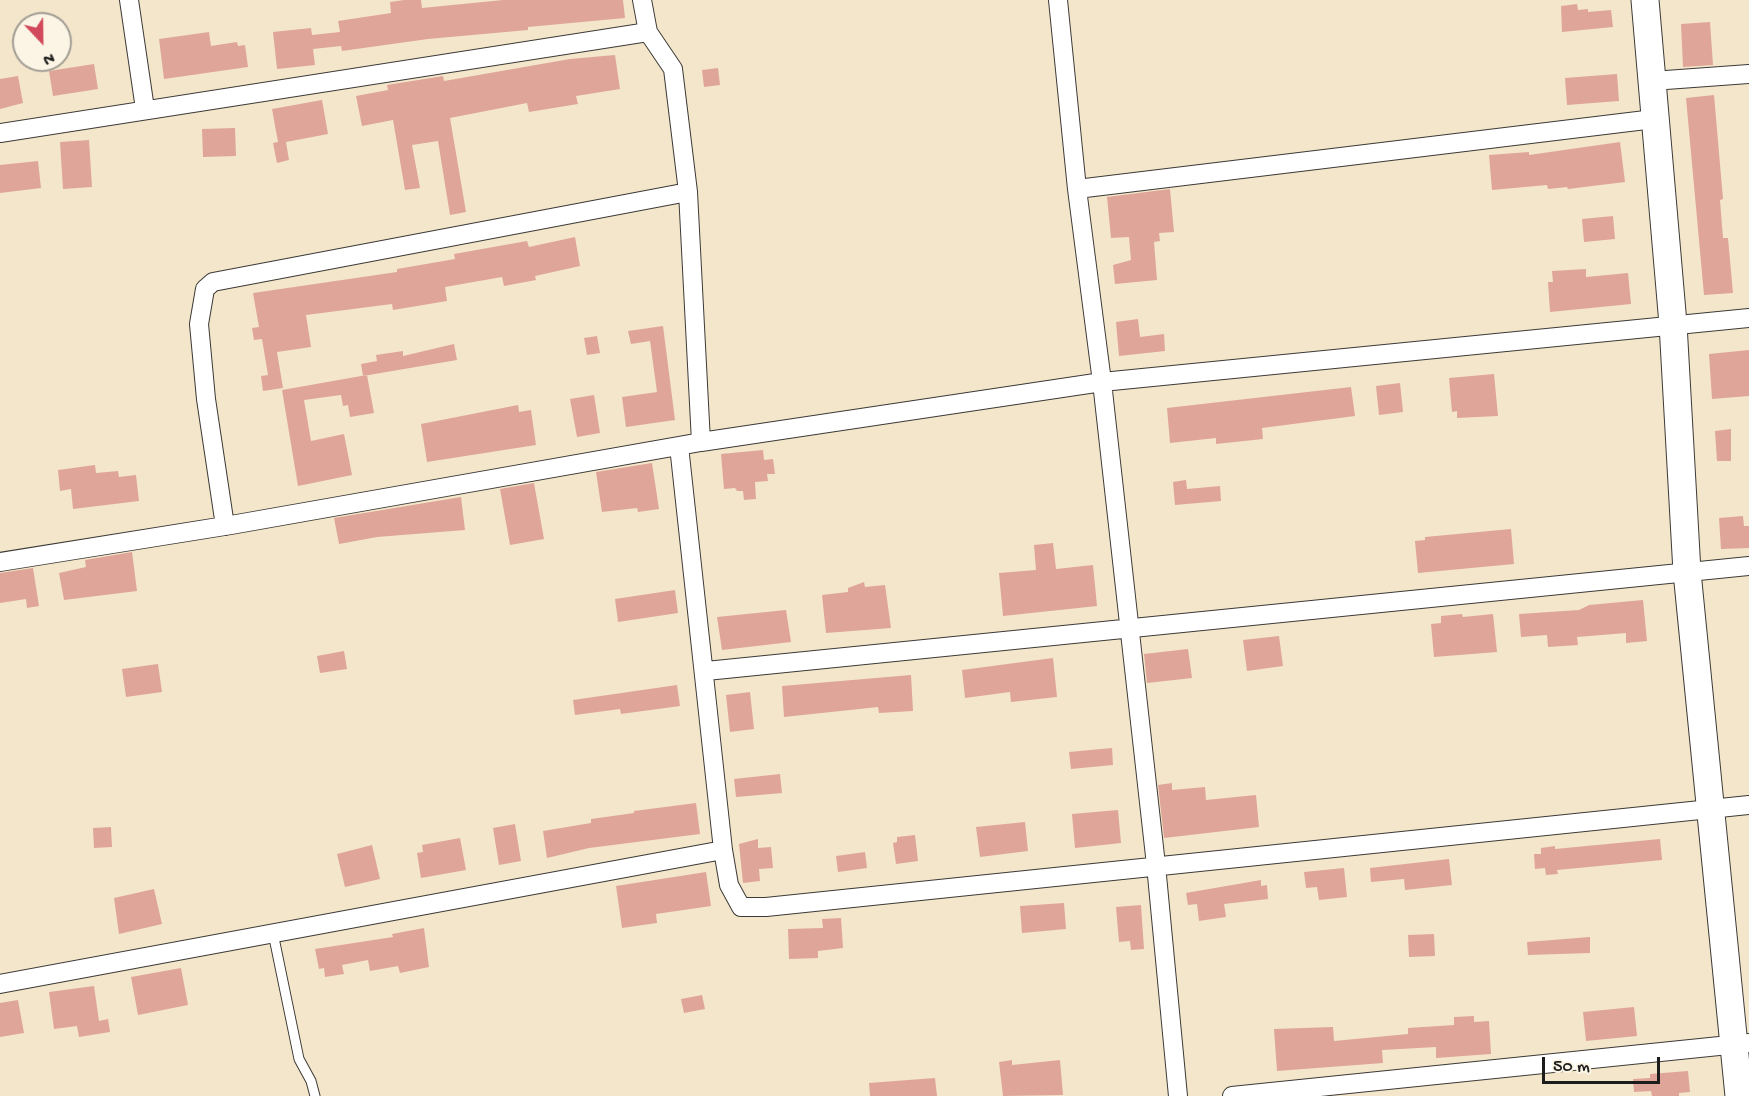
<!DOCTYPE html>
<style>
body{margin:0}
#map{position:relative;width:1749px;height:1096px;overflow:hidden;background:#f4e6cb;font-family:"Gochi Hand",sans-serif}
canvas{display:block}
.north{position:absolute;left:12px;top:12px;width:60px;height:60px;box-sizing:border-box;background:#fcf5e5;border:2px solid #a29e95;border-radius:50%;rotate:158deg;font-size:16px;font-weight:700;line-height:24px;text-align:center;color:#1c1c1c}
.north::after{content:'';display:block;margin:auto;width:21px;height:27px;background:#d1495b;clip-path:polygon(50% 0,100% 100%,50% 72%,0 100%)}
.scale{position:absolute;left:1542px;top:1057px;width:118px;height:27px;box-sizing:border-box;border:3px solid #1c1c1c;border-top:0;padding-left:8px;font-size:18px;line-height:21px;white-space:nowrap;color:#1c1c1c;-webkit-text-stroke:4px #fcf5e5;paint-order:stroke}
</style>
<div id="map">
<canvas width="1749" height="1096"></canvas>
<div class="north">N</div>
<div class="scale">50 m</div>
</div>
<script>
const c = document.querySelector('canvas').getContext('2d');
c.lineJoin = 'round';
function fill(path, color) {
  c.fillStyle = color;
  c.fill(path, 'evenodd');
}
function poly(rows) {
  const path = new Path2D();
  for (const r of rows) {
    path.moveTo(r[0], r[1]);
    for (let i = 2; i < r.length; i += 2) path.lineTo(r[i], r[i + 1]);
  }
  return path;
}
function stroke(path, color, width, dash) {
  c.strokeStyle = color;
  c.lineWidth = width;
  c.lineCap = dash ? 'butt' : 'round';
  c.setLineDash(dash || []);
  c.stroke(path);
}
fill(poly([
 [404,0,421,0,422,8,503,0,623,0,625,18,528,27,528,30,428,39,342,51,341,46,313,49,315,65,277,69,273,32,311,28,312,35,340,32,338,21,391,13,390,2],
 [1577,4,1578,10,1588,9,1588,12,1611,10,1613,27,1562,32,1561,6],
 [1710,22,1713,65,1683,67,1681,24],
 [209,32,211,46,237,42,238,46,245,45,248,67,164,79,159,39],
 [615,55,620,89,576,96,578,104,529,112,527,103,450,118,466,212,450,215,438,141,412,145,420,188,405,190,393,120,362,126,356,96,388,90,387,85,443,76,444,81,570,59],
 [94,64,98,89,53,96,49,71],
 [718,68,720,85,704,87,702,70],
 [1617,74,1619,101,1567,105,1565,78],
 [18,76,23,103,0,109,0,79],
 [1714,95,1723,199,1720,200,1723,238,1728,238,1733,293,1704,295,1686,98],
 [322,100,328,134,286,142,289,160,277,163,273,143,278,142,272,109],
 [235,128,236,156,203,157,202,129],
 [89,140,92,187,63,189,60,142],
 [1620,142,1625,182,1568,189,1567,187,1548,189,1547,185,1492,190,1489,155,1529,152,1529,155],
 [38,161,41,188,0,193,0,165],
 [1170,189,1174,232,1159,233,1160,241,1154,242,1157,280,1115,284,1113,265,1131,260,1129,237,1111,238,1107,197],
 [1613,216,1615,239,1584,242,1582,219],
 [575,237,580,266,535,276,536,280,504,286,502,277,445,287,447,301,393,310,392,304,306,315,311,347,277,352,283,388,263,391,261,376,268,375,262,339,254,340,252,328,259,327,253,293,397,272,397,269,455,259,454,254,527,241,529,247],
 [1586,269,1586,277,1628,273,1631,304,1550,312,1548,282,1553,282,1552,271],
 [1138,319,1140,337,1164,334,1165,351,1119,356,1116,322],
 [663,326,675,420,626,427,622,397,657,392,650,341,631,344,628,331],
 [597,336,600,353,587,355,584,338],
 [454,344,457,360,363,376,361,364,377,361,376,355,403,351,403,356],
 [1749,350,1749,396,1712,399,1709,354],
 [1494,374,1498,416,1457,418,1457,411,1452,412,1449,378],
 [367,375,374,413,350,417,348,405,343,406,341,395,304,400,311,441,344,434,352,475,298,486,282,390],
 [1400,383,1403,412,1379,415,1376,386],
 [1351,387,1355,416,1262,428,1263,439,1216,444,1216,438,1170,443,1167,408],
 [594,395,600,433,577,437,570,399],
 [518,405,519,412,531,410,536,445,427,462,421,424],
 [1731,429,1731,461,1717,461,1715,431],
 [763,450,764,460,773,459,775,474,767,474,768,481,755,482,756,499,744,500,743,491,737,491,735,488,724,489,721,454],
 [652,463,659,509,638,512,637,508,602,512,596,472],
 [95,465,96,473,118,471,119,477,136,475,139,501,73,509,71,489,60,491,58,470],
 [1186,480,1187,489,1220,486,1221,501,1175,505,1173,482],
 [534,483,544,539,510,545,500,489],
 [461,497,465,530,377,537,339,544,334,518],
 [1743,516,1744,526,1749,526,1749,548,1721,549,1719,518],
 [1511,529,1514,564,1418,573,1415,541,1425,540,1425,537],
 [1053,543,1056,569,1093,565,1097,606,1003,616,999,573,1036,570,1034,545],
 [132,552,137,591,64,600,59,573,86,567,85,560],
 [33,568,39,606,27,608,26,599,0,603,0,573],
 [864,582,865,587,885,585,891,628,826,633,822,595,848,592,848,588],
 [675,590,678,613,618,622,615,599],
 [1643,600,1647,641,1626,643,1626,633,1577,637,1578,645,1548,647,1547,635,1521,637,1519,614,1579,610,1589,605],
 [786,610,791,642,722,650,717,617],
 [1462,614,1463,617,1493,614,1497,652,1434,657,1431,624,1441,623,1441,616],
 [1279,636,1283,666,1247,671,1243,640],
 [1188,649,1192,678,1147,683,1144,654],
 [344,651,347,669,320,673,317,656],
 [1053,658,1057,697,1011,702,1010,692,965,698,962,670],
 [158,664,162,692,126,697,122,669],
 [911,675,913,711,879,713,878,707,784,717,782,686],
 [677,685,680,706,621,714,620,709,575,715,573,700],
 [750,692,754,729,730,732,726,695],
 [1112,748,1113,765,1071,769,1069,752],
 [780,774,782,793,736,797,734,779],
 [1172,783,1172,790,1205,787,1206,800,1256,795,1259,827,1164,838,1158,785],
 [696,803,700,834,589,848,547,858,543,831,591,823,591,819,634,813,634,811],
 [1118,810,1121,843,1075,848,1072,814],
 [1025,822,1028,851,980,857,976,827],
 [515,824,521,861,499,865,493,828],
 [111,827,112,847,94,848,93,828],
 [915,835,918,861,896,864,893,843,897,842,897,837],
 [460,838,466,870,421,878,417,853,423,852,422,845],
 [758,839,758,848,771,847,773,868,759,869,760,881,743,883,739,844],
 [1660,839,1662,860,1557,870,1558,874,1546,875,1545,868,1535,869,1534,854,1541,854,1541,848,1555,846,1555,849],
 [372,845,380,879,345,887,337,854],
 [865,852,867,868,838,872,836,856],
 [1449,859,1452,885,1405,890,1404,879,1371,882,1370,868],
 [1344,868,1347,897,1319,900,1317,887,1306,888,1304,872],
 [706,872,711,906,656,914,657,923,622,928,616,886],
 [1261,880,1261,886,1267,885,1268,899,1224,904,1226,917,1199,921,1197,904,1188,905,1186,893],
 [154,889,162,924,119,934,114,898],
 [1064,903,1066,929,1022,933,1020,906],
 [1141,905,1144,949,1131,950,1130,941,1119,942,1116,907],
 [841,918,843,948,818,951,818,958,789,959,788,929,823,928,822,919],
 [424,928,429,967,400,973,398,966,370,971,368,960,342,965,344,974,325,977,324,968,319,969,315,949,393,937,392,934],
 [1434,934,1435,956,1409,957,1408,935],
 [1590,937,1590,953,1528,955,1527,942],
 [181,968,188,1005,138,1015,131,977],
 [94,986,99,1021,108,1019,110,1032,79,1037,77,1026,54,1029,49,992],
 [702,995,705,1009,684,1013,681,999],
 [18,1000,24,1033,0,1037,0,1003],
 [1634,1007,1637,1036,1586,1041,1583,1012],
 [1474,1016,1474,1022,1489,1021,1491,1054,1436,1058,1436,1047,1382,1050,1383,1063,1277,1071,1274,1029,1333,1027,1334,1041,1408,1034,1408,1028,1454,1025,1454,1017],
 [1012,1060,1012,1065,1060,1060,1063,1095,1003,1096,999,1062],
 [1688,1071,1690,1092,1679,1093,1679,1096,1652,1096,1651,1091,1634,1092,1633,1079,1650,1078,1650,1074],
 [935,1078,937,1096,870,1096,869,1083]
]), '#dfa599');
const lane = poly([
 [273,933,299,1059,311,1081,315,1096]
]);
const street = poly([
 [129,0,145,109],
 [642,0,648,32],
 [1058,0,1077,189,1102,382,1156,865,1178,1096],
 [1652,81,1749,74],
 [0,133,648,32,673,69,688,192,701,442],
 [1077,189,1654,119],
 [679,446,723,850,729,885,741,907,766,907,1749,805],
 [225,526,206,399,199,324,205,289,213,282,688,192],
 [0,562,231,525,701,442,1102,382,1749,318],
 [706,671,1749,566],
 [0,984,723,850],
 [1232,1096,1749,1043]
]);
const secondary = poly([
 [1645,0,1673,324,1687,572,1739,1096]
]);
stroke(lane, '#3c3a36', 11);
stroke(street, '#3c3a36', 20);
stroke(secondary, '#3c3a36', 29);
stroke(lane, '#fff', 9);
stroke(street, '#fff', 18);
stroke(secondary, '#fff', 27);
</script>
